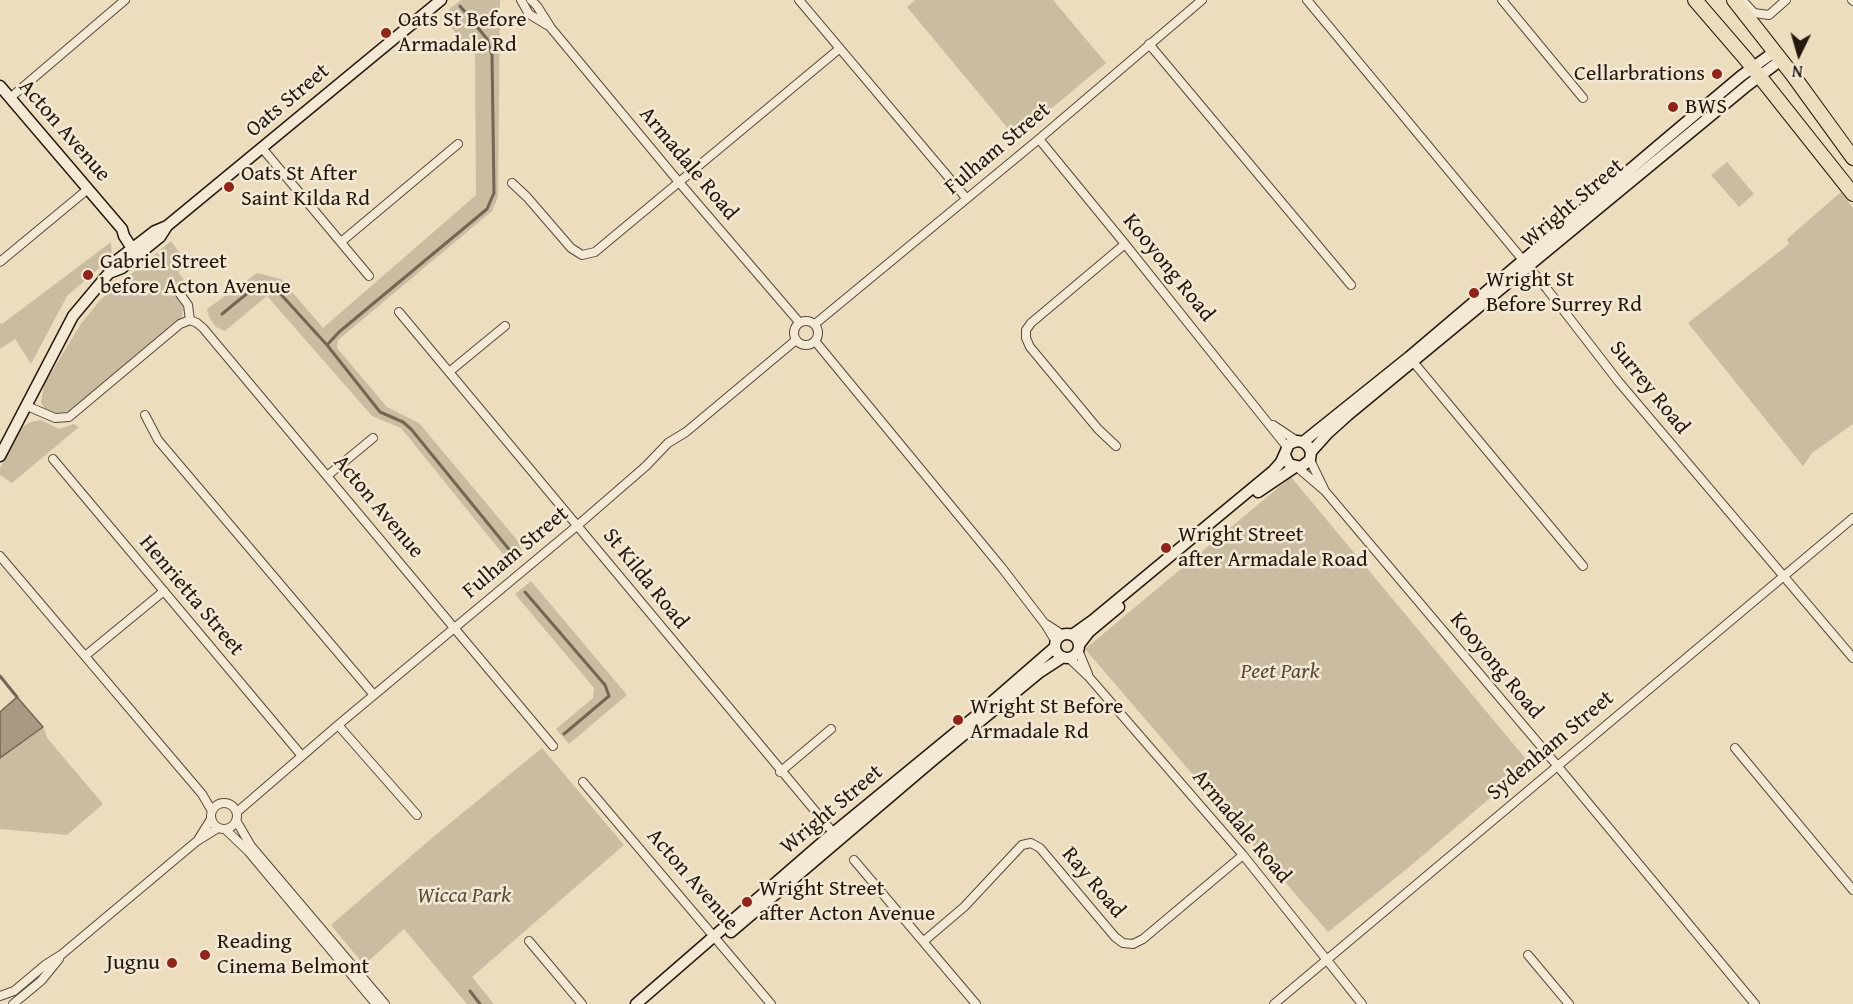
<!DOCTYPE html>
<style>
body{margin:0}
#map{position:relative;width:1853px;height:1004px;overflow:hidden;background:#ecddbf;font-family:"Gentium Book Plus",serif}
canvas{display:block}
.north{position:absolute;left:1769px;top:24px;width:60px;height:60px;-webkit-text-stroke:4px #f3e9d5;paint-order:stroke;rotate:185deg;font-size:16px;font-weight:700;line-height:24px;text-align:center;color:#24180c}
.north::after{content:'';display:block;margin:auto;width:21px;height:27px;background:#24180c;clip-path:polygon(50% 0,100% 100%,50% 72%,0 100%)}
</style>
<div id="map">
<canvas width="1853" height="1004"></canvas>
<div class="north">N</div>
</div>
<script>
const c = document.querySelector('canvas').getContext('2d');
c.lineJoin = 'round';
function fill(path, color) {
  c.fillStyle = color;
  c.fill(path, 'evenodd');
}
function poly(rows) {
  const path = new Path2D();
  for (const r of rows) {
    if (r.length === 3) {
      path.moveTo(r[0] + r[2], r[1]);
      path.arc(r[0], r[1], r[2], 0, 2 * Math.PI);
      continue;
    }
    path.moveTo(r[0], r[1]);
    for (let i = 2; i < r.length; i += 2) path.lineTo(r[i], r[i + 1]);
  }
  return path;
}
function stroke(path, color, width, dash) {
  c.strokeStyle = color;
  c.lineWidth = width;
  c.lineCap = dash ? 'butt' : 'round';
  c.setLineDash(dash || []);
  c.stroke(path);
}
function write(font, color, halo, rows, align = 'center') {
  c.font = font + ' "Gentium Book Plus",serif';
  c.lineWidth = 5;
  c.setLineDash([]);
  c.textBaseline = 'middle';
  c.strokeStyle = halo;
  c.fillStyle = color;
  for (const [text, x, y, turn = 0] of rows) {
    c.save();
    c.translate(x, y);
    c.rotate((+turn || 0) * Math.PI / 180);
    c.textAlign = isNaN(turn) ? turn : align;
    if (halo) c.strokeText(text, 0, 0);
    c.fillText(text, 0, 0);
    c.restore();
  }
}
fill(poly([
 [461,0,500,0,498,197,492,211,338,340,337,348,387,407,419,423,517,540,522,551,521,555,511,564,401,428,372,416,267,296,225,331,216,327,213,323,209,317,207,309,257,273,281,279,323,328,476,195,475,55,441,16],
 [915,0,1053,0,1106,63,1016,138,907,7],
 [1727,162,1754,194,1739,207,1711,175],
 [1841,192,1853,208,1853,424,1812,453,1803,466,1688,323,1789,244,1787,239],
 [171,241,187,264,178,272,188,285,179,287,174,293,183,308,182,317,71,411,55,413,44,408,41,402,44,385,80,325,100,300],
 [111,242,112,257,67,296,31,364,15,339,0,349,0,323,2,324],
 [41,420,59,429,74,424,79,427,12,483,0,475,0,468,22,427,31,422],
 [1291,477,1530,764,1408,868,1328,932,1085,649],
 [531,581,627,695,569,744,556,729,593,698,594,688,515,594],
 [43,727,48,739,103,804,67,835,0,829,0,758],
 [542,748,624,845,472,977,494,1004,467,1004,404,929,364,965,331,925,432,838]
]), '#cabca1');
const water = poly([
 [17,697,43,727,0,758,0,712,17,697]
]);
fill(water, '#a89a82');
stroke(water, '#736653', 1.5);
stroke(poly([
 [222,314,255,287,265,283,276,289,327,345,380,412,403,422,411,429,512,553],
 [327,345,339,332,487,209,494,193,492,55,487,39,460,6],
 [525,592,605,685,609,696,564,734],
 [0,676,17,697],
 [470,991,480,1004]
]), '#736653', 3);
const street = poly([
 [521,0,529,14,547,25],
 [531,0,537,6,551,28,678,181,799,322],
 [799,0,966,198],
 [1307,0,1547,289,1618,381,1853,658],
 [1502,0,1583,98],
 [1742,0,1754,13,1769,15,1786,0],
 [1852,0,1853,1],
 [1149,44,1351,285],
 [10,98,125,0],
 [1039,139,1125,244,1287,447],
 [262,148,369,276],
 [512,183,527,197,571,248,582,255,595,252,839,49],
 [341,242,458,144],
 [0,262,88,189],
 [180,294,188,305,190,320,197,323,203,328,553,746],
 [399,312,836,836],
 [806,333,12],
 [815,324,1039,139,1202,0],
 [815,341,1002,568,1045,624,1056,642],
 [1410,358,1583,566],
 [449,372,505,326],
 [27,406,55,418,69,417,180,324,190,320],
 [145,415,158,440,374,695],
 [1273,425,1297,441],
 [1116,446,1098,429,1030,347,1026,338,1026,330,1031,323,1125,244],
 [53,459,302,756],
 [1310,460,1324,489],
 [1297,467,1325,491,1550,757,1755,1004],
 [327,476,373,438],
 [0,556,202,794,212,811],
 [1046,624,1063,635],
 [1078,650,1088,674],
 [85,656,164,591],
 [1069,658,1088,676,1243,855,1362,1004],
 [338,725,417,815],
 [1735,748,1853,890],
 [780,772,831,729],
 [583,782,771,1004],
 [224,816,13],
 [237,812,338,725,578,525,646,466,668,443,686,432,796,340],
 [237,822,251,846,385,1004],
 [226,830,248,851,376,1004],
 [198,840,211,819],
 [854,860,976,1004],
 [529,941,582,1004],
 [924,941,964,907,1022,845,1031,843,1040,848,1115,937,1123,943,1133,944,1143,939,1243,855],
 [1528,955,1569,1004],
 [0,996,14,991,45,965,61,955,197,841,218,828],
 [13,1004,41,981,59,959],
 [1274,1004,1853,518]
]);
const secondary = poly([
 [0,86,122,229,124,236,137,256],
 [109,273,122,268,160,237,167,226],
 [1303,442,1409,357,1666,139,1741,76,1774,52],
 [1311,452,1328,433,1348,415,1748,85,1781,60],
 [0,456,73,316,109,273,116,261,155,231,167,226,441,0],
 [1258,492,1295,467],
 [1067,646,12],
 [1072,635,1093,620,1273,471,1281,462,1289,444,1297,441,1303,442,1308,446,1311,452,1310,460,1301,467,1289,464,1285,455],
 [1079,645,1089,632,1119,607],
 [731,932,932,761,1040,672,1063,657],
 [636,1004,833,833,978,714,1055,647]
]);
const highway = poly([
 [1695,0,1745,58,1853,194],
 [1734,0,1792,74,1853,158]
]);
stroke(street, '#564939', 10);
stroke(secondary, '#24180c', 13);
stroke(highway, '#24180c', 16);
stroke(street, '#f3e9d5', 8);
stroke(secondary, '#f3e9d5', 10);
stroke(highway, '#ecddbf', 14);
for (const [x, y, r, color] of [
 [386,33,6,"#8f2418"],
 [1717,74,6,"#8f2418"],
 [1673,107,6,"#8f2418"],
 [229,187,6,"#8f2418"],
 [88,275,6,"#8f2418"],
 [1474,293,6,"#8f2418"],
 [1166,548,6,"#8f2418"],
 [958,720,6,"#8f2418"],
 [747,902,6,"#8f2418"],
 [205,955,6,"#8f2418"],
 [172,963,6,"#8f2418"]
]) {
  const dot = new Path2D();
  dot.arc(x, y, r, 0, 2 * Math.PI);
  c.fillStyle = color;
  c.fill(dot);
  stroke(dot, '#f3e9d5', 2);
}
write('22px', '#24180c', '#f3e9d5', [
 ["Oats St Before",398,20],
 ["Armadale Rd",398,45],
 ["Cellarbrations",1705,74,"right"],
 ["BWS",1685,107],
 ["Oats St After",241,174],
 ["Saint Kilda Rd",241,199],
 ["Gabriel Street",100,262],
 ["before Acton Avenue",100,287],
 ["Wright St",1486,280],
 ["Before Surrey Rd",1486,305],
 ["Wright Street",1178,535],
 ["after Armadale Road",1178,560],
 ["Wright St Before",970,707],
 ["Armadale Rd",970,732],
 ["Wright Street",759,889],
 ["after Acton Avenue",759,914],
 ["Reading",217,942],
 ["Cinema Belmont",217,967],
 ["Jugnu",160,963,"right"]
], 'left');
write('22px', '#24180c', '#f3e9d5', [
 ["Oats Street",288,101,-40],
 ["Acton Avenue",64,131,49],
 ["Fulham Street",998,149,-40],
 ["Armadale Road",688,164,50],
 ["Wright Street",1573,204,-40],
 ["Kooyong Road",1168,268,51],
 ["Surrey Road",1649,388,51],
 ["Acton Avenue",378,507,50],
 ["Fulham Street",516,553,-40],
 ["St Kilda Road",645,579,51],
 ["Henrietta Street",191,596,50],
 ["Kooyong Road",1496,666,50],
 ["Sydenham Street",1551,746,-40],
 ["Wright Street",832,810,-40],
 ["Armadale Road",1241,827,50],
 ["Acton Avenue",692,880,49],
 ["Ray Road",1093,883,50]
]);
write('italic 22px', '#564939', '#f3e9d5', [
 ["Peet Park",1280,672],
 ["Wicca Park",464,896]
]);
</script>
